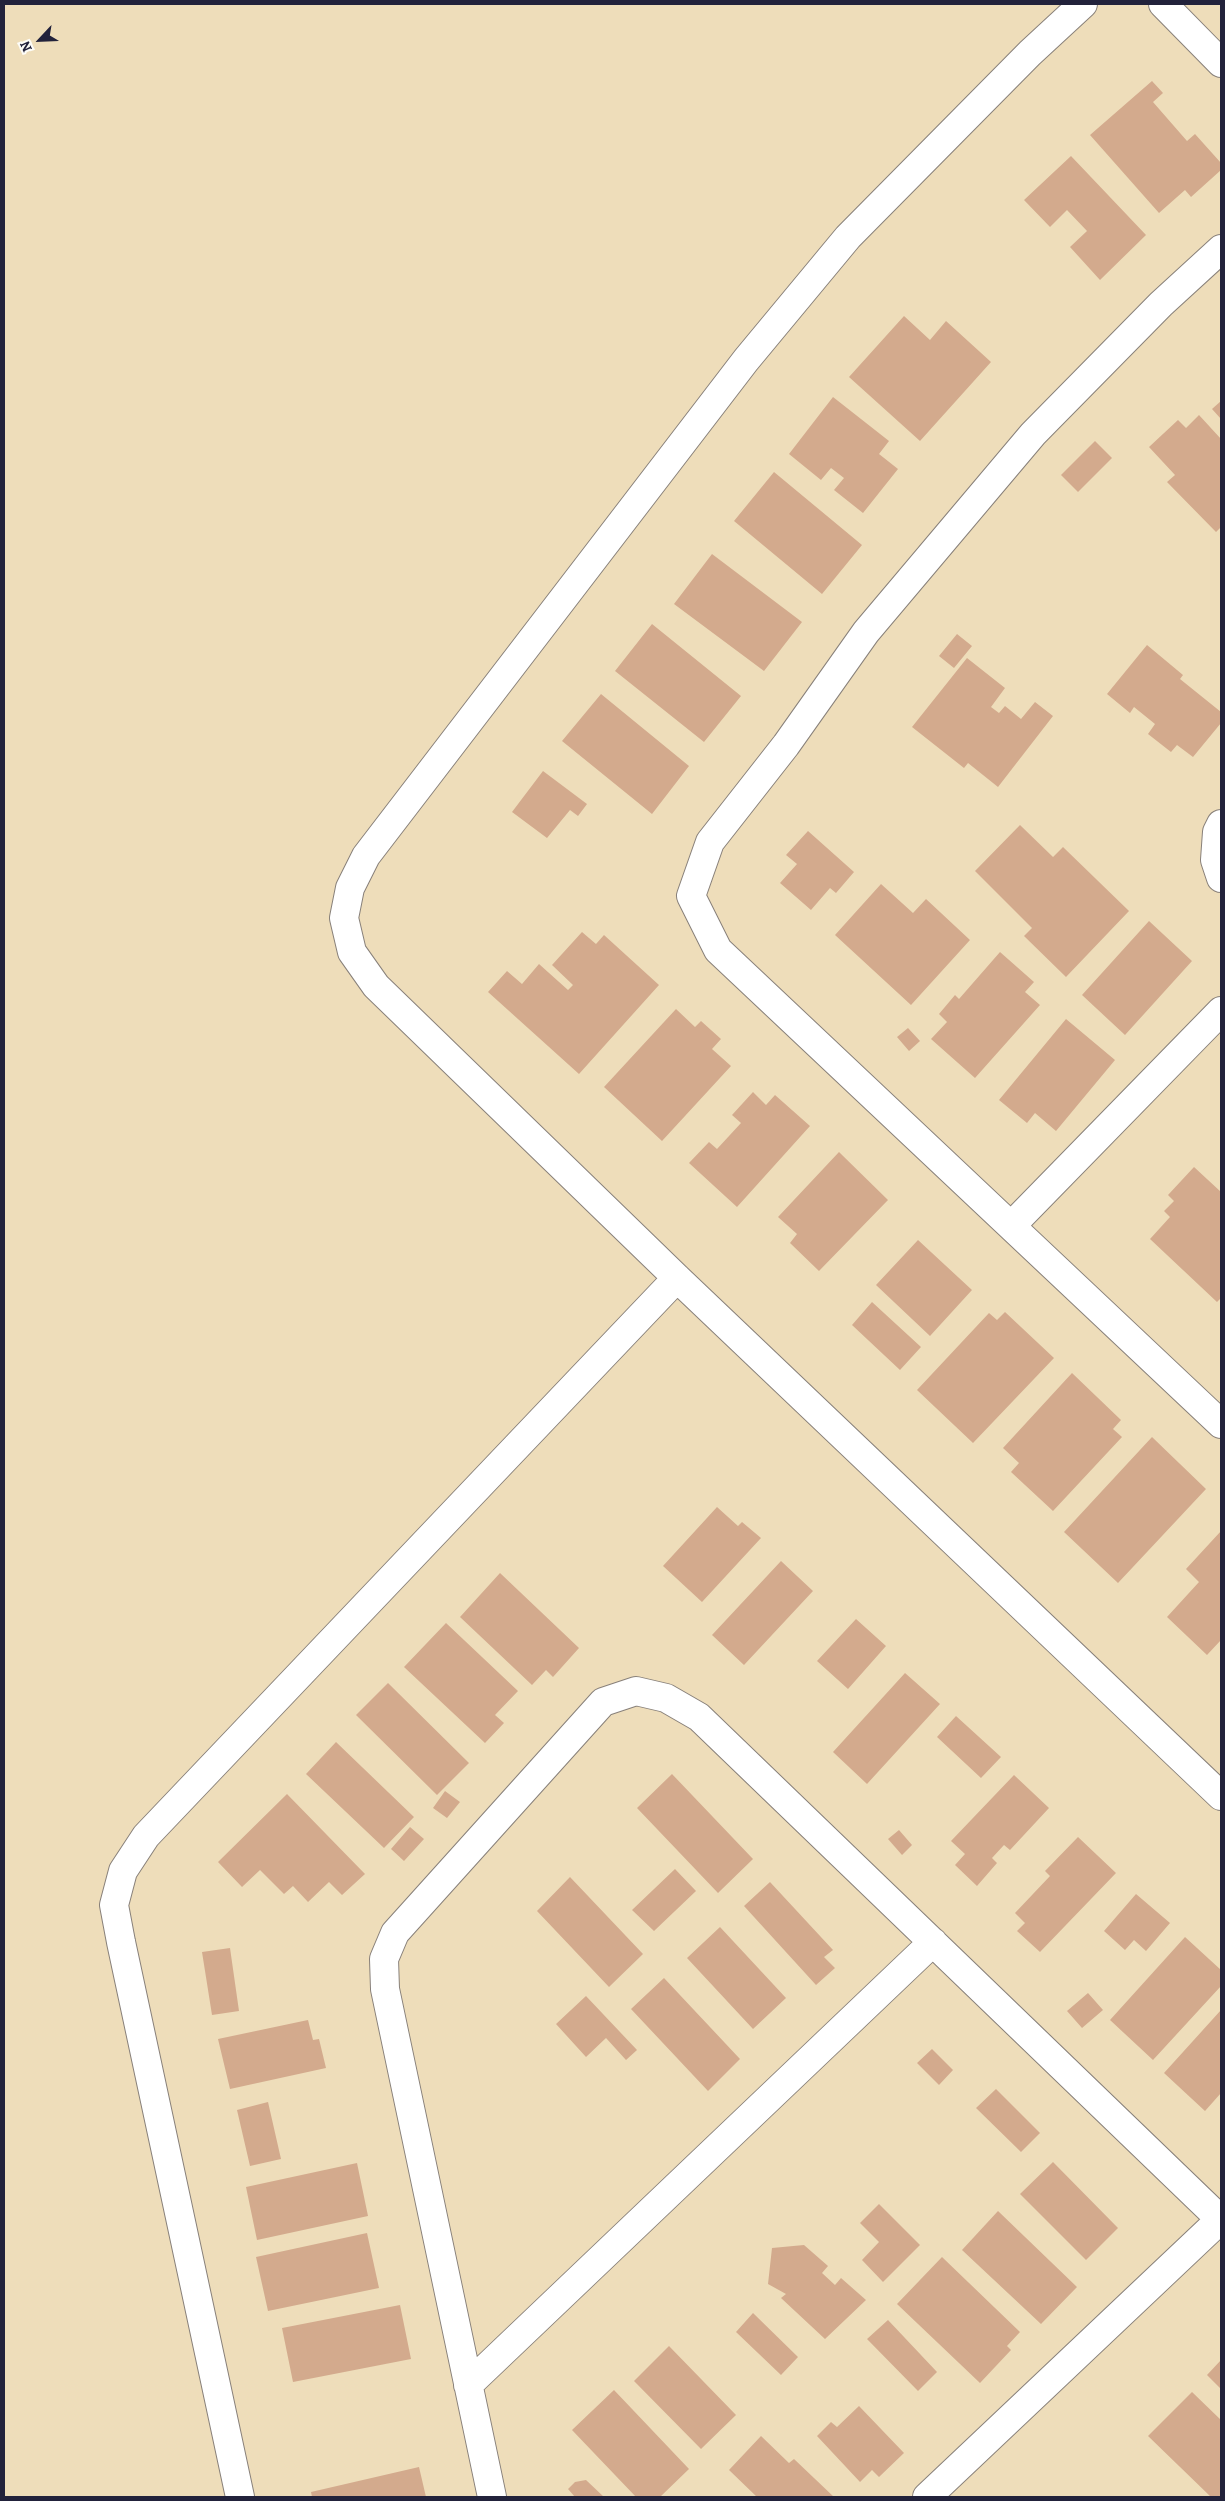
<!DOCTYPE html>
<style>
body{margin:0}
#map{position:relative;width:1225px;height:2501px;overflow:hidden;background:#eeddba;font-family:Alegreya,serif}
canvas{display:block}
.frame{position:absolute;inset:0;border:5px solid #22223b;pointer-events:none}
.north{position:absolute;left:15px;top:15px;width:50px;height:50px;-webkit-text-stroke:4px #fdfcf7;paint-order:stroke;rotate:245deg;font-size:14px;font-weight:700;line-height:20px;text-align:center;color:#22223b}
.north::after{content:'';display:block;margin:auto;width:18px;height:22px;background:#22223b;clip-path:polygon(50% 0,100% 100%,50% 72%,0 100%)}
</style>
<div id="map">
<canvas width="1225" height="2501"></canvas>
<div class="frame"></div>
<div class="north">N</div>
</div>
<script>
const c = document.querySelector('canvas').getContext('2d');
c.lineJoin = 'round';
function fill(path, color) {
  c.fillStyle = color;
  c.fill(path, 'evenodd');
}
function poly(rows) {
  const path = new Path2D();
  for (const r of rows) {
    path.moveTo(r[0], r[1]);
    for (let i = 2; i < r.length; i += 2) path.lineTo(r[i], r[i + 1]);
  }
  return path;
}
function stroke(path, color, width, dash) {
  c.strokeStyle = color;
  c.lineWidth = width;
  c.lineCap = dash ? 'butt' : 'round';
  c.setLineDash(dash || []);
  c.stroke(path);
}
fill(poly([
 [1152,81,1163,93,1153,102,1187,141,1195,134,1221,163,1221,170,1191,197,1185,190,1159,213,1090,135],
 [1071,156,1146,235,1100,280,1070,247,1087,231,1067,210,1050,227,1024,200],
 [904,316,930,340,946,321,991,362,920,441,849,377],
 [833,397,889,441,879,454,898,469,863,513,834,490,844,478,831,468,821,480,789,454],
 [1221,401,1221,419,1212,409],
 [1199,415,1221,439,1221,527,1216,532,1167,482,1175,475,1149,447,1178,420,1186,428],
 [1095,441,1112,458,1078,492,1061,475],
 [774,472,862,545,822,594,734,521],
 [712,554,802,622,764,671,674,604],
 [652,624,741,696,704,742,615,671],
 [957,634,972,646,954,668,939,656],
 [1147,645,1183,675,1180,679,1221,712,1221,723,1193,757,1177,745,1171,752,1148,734,1155,724,1134,707,1130,713,1107,694],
 [967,658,1005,688,991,707,999,713,1005,706,1021,719,1035,702,1053,716,998,787,968,763,964,768,912,727],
 [601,694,689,766,652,814,562,741],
 [543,771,587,804,578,816,570,810,547,838,512,812],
 [1020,825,1053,857,1063,847,1129,911,1066,977,1024,936,1032,928,975,871],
 [808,831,854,872,836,893,830,888,811,910,780,883,797,864,786,855],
 [881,884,913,913,926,899,970,940,911,1005,835,935],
 [1149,921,1192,961,1125,1035,1082,995],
 [582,932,596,944,604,935,659,985,579,1074,488,992,507,971,522,984,539,964,568,990,573,985,552,965],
 [1000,952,1034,982,1025,992,1040,1005,975,1078,931,1039,947,1022,939,1014,955,995,959,999],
 [676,1009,695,1027,701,1021,721,1039,712,1049,731,1066,662,1141,604,1087],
 [1066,1019,1115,1060,1056,1131,1035,1113,1027,1123,999,1100],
 [908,1028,920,1041,909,1051,897,1037],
 [753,1092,766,1105,775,1095,810,1126,737,1207,689,1163,709,1142,717,1149,741,1123,732,1115],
 [839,1152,888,1200,819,1271,790,1243,797,1234,778,1217],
 [1194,1167,1221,1192,1221,1298,1217,1302,1150,1239,1170,1217,1164,1211,1174,1201,1168,1195],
 [918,1240,972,1290,930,1336,876,1285],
 [872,1302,921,1347,900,1370,852,1325],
 [1005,1312,1054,1358,973,1443,917,1390,989,1313,997,1320],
 [1072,1373,1121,1420,1113,1429,1122,1437,1053,1511,1011,1472,1019,1463,1003,1448],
 [1152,1437,1206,1489,1118,1583,1064,1532],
 [717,1507,738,1526,742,1522,761,1538,702,1602,663,1566],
 [1221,1531,1221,1640,1207,1655,1167,1617,1199,1582,1186,1569],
 [781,1561,813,1591,744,1665,712,1635],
 [500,1573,579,1648,553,1677,546,1670,532,1685,460,1617],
 [856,1619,886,1646,848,1689,817,1661],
 [446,1623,518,1691,495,1715,504,1723,485,1743,404,1667],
 [905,1673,940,1704,867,1784,833,1752],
 [388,1683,469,1763,437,1795,356,1715],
 [956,1716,1001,1757,981,1778,937,1737],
 [336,1742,414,1817,384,1848,306,1774],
 [672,1774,753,1859,718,1893,637,1808],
 [1014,1775,1049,1808,1010,1850,1004,1845,992,1858,997,1863,977,1886,955,1865,965,1854,951,1841],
 [445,1791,460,1802,447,1818,433,1808],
 [287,1794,365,1874,342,1895,329,1882,308,1902,293,1886,284,1894,260,1870,242,1887,218,1862],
 [410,1827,424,1839,404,1861,391,1849],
 [899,1830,912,1845,902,1855,888,1839],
 [1078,1837,1116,1873,1040,1952,1017,1931,1025,1923,1015,1913,1050,1876,1045,1871],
 [675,1869,696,1891,654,1931,632,1910],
 [570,1877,643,1954,609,1987,537,1911],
 [770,1882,833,1950,824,1957,835,1968,816,1985,744,1906],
 [1136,1894,1170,1923,1146,1951,1134,1940,1125,1950,1104,1931],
 [720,1927,786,1998,753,2029,687,1958],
 [1185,1937,1221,1970,1221,1986,1153,2060,1110,2020],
 [230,1948,239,2011,212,2015,202,1952],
 [664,1978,740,2059,708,2091,631,2009],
 [1088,1993,1103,2010,1082,2028,1067,2011],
 [586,1996,637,2050,626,2060,606,2038,586,2057,556,2024],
 [1221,2010,1221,2093,1205,2111,1164,2073],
 [308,2020,313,2040,319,2039,326,2068,230,2089,218,2039],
 [932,2049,953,2070,939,2085,917,2063],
 [996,2089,1040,2133,1021,2152,976,2108],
 [268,2102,281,2159,250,2166,237,2110],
 [1053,2162,1118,2228,1086,2260,1020,2194],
 [357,2163,368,2216,257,2240,246,2187],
 [879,2204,920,2245,883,2282,862,2260,879,2242,860,2223],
 [998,2211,1077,2287,1041,2324,962,2250],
 [367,2233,379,2288,268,2311,256,2257],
 [804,2245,828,2266,822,2273,835,2285,841,2278,866,2300,825,2339,781,2298,786,2294,768,2284,772,2248],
 [942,2257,1020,2332,1007,2346,1011,2350,980,2383,897,2304],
 [400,2305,411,2359,293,2382,282,2328],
 [753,2313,798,2357,781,2375,736,2332],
 [888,2320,937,2372,918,2391,867,2339],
 [669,2346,736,2415,701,2449,634,2381],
 [1221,2360,1221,2389,1207,2375],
 [614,2390,689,2469,660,2497,636,2497,572,2430],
 [1192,2392,1221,2420,1221,2497,1211,2497,1148,2436],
 [859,2406,904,2453,879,2477,872,2470,860,2482,817,2436,831,2422,837,2427],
 [761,2436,789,2463,794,2459,834,2497,757,2497,729,2470],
 [419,2467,426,2497,312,2497,311,2492],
 [586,2480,604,2497,575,2497,568,2489,575,2482]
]), '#d3aa8d');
const minor = poly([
 [1083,4,1030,53,848,237,746,360,366,856,350,888,344,918,352,952,376,986,677,1278,1221,1796],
 [1163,4,1221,63],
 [1221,249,1161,304,1033,434,866,632,786,745,710,842,691,896,718,950,1221,1424],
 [1221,824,1217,832,1215,860,1221,878],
 [1012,1225,1221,1011],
 [468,2385,933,1942],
 [240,2497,121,1942,114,1905,123,1871,146,1836,677,1278],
 [492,2497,385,1989,384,1959,395,1933,603,1702,636,1691,666,1698,699,1717,1221,2220],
 [927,2497,1221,2219]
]);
stroke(minor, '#88807a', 30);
stroke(minor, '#fff', 28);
</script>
